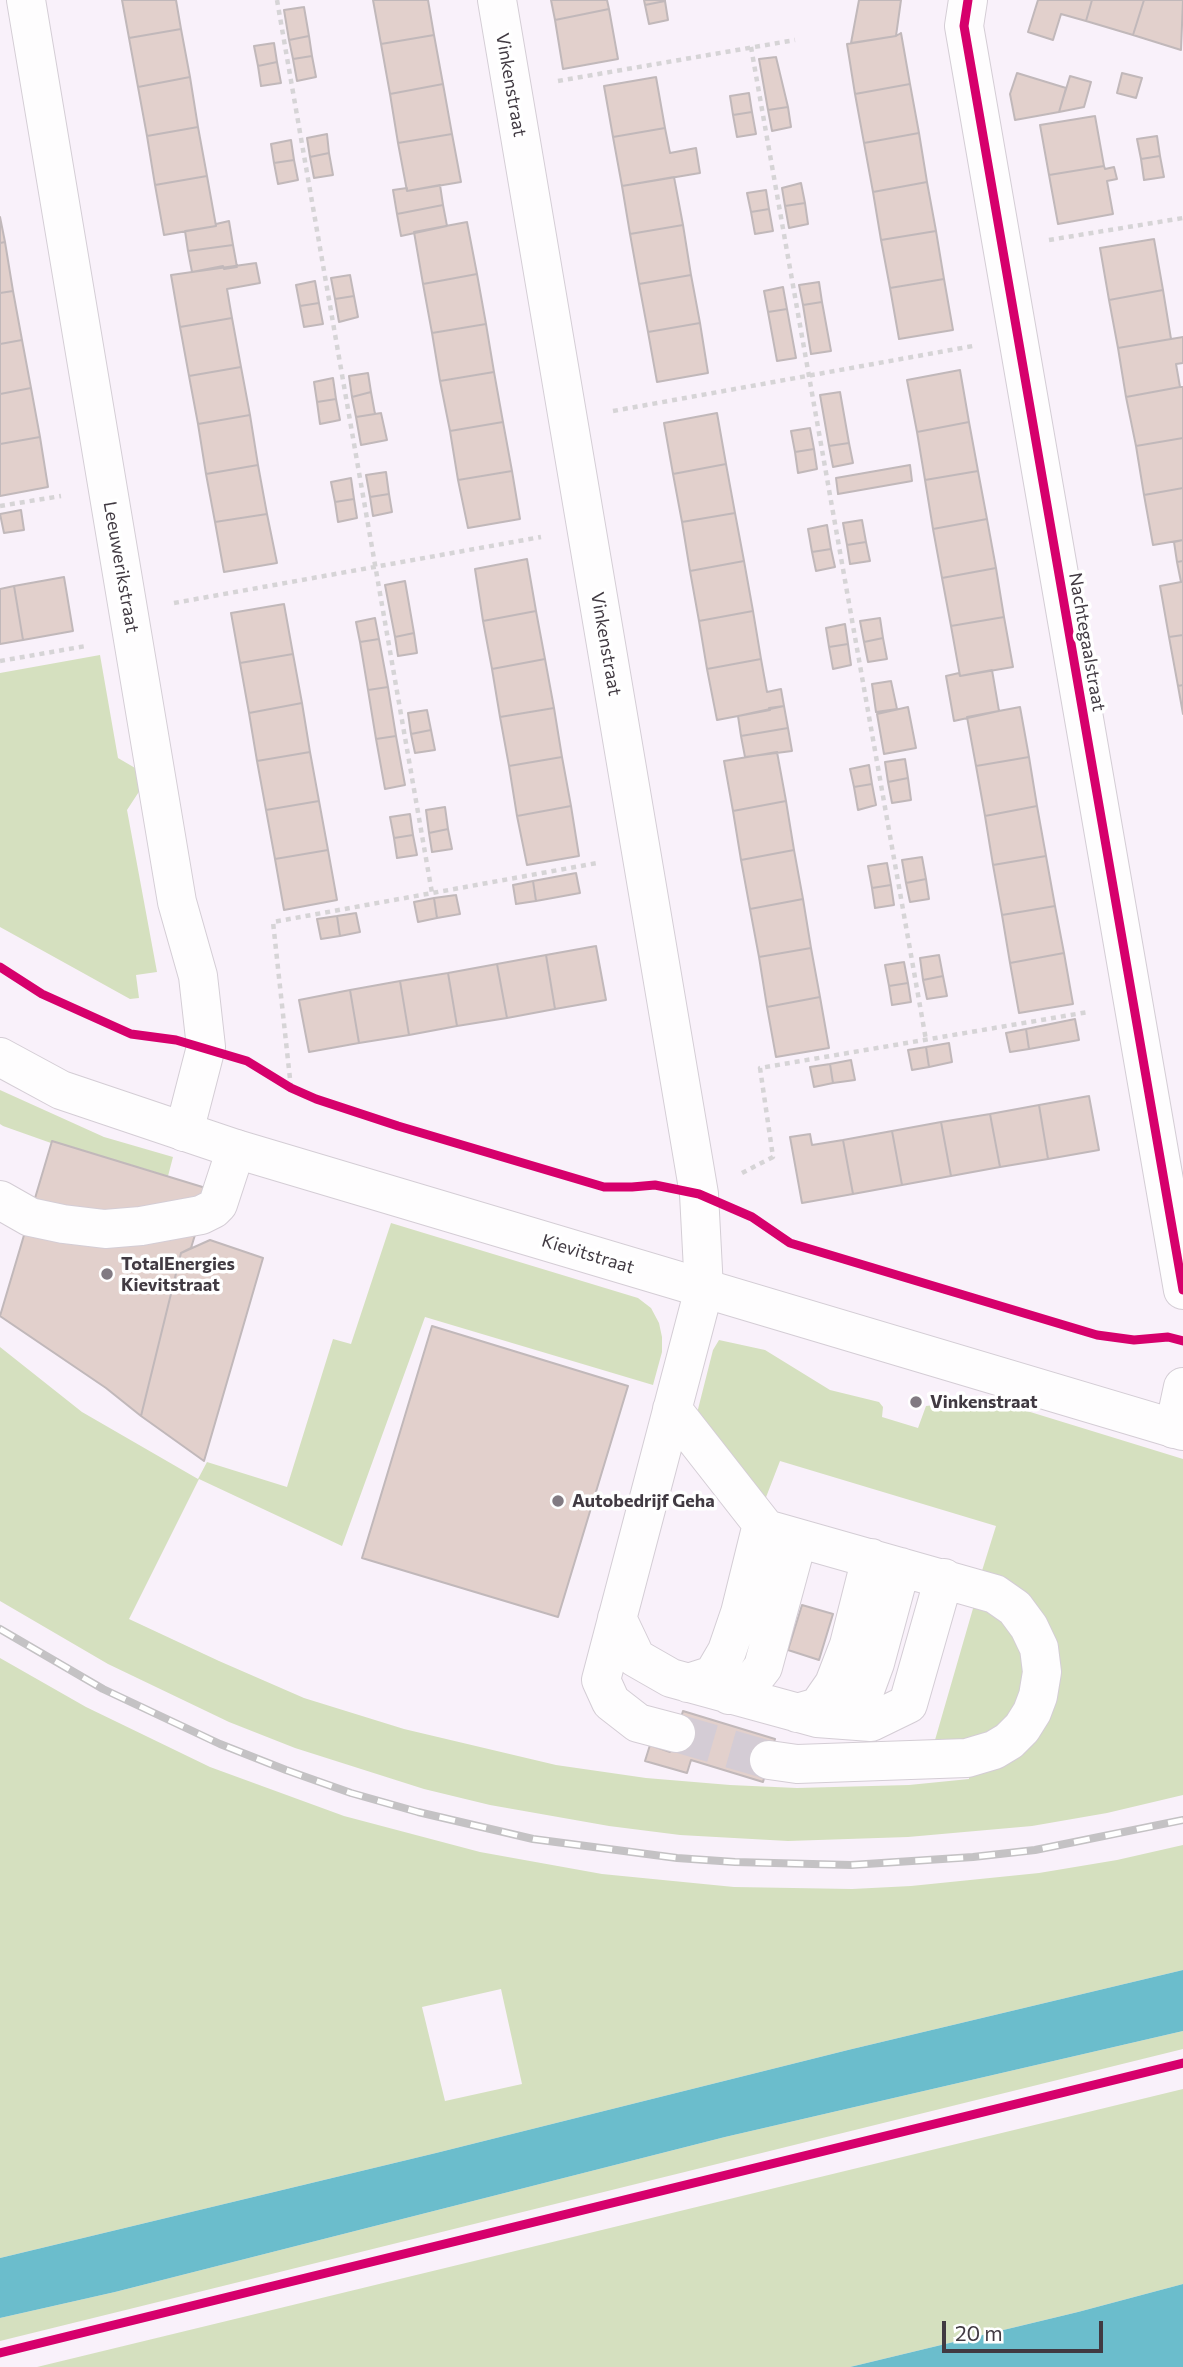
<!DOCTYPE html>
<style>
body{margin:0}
#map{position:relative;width:1183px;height:2367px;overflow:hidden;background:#f9f1fa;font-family:Commissioner,sans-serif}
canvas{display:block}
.scale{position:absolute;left:942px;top:2321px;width:161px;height:32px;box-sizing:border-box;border:4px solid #413a42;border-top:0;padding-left:9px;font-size:21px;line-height:24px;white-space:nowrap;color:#413a42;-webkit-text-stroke:5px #fff;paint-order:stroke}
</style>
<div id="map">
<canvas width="1183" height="2367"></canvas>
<div class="scale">20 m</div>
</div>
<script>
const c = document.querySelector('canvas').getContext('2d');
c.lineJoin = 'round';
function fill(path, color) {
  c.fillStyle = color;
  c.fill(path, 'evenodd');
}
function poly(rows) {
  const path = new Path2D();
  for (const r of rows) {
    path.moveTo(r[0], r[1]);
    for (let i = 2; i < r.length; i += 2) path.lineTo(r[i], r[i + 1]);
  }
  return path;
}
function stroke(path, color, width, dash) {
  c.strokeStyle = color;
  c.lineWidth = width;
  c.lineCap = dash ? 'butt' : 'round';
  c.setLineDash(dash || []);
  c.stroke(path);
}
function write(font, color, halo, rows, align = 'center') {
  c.font = font + ' Commissioner,sans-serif';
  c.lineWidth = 7;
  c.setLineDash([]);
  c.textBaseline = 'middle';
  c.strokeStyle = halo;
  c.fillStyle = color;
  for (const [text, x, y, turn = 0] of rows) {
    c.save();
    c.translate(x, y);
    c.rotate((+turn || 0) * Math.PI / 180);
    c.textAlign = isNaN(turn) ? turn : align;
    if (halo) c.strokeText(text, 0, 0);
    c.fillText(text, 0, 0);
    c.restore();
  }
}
fill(poly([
 [100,655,118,758,142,772,144,784,127,810,157,972,136,975,139,998,130,999,0,927,0,673],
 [0,1090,104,1137,173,1157,168,1176,53,1141,51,1143,3,1126,0,1124],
 [391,1223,638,1298,651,1308,659,1323,662,1337,662,1352,653,1385,425,1317,342,1546,199,1479,129,1619,219,1661,304,1698,404,1729,556,1765,646,1778,730,1785,797,1788,909,1785,969,1779,969,1774,1054,1700,981,1574,996,1526,780,1461,763,1505,693,1429,713,1350,719,1340,765,1350,830,1390,879,1402,883,1407,882,1417,918,1428,926,1406,988,1399,1183,1459,1183,1795,1107,1813,1032,1826,908,1837,788,1841,680,1835,609,1826,490,1805,424,1789,295,1748,229,1722,108,1664,0,1601,0,1347,82,1412,198,1479,207,1462,287,1487,333,1339,351,1344],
 [974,1605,987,1609,1015,1634,1025,1672,1017,1705,999,1728,964,1742,942,1742,935,1740],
 [0,1658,86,1707,210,1767,344,1816,480,1852,602,1874,734,1887,852,1889,911,1886,1039,1873,1117,1860,1183,1845,1183,1970,848,2050,436,2153,0,2258],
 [501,1989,522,2084,445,2101,422,2007],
 [1183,2031,1183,2049,0,2341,0,2318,115,2292,725,2137],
 [1183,2089,1183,2284,1078,2312,850,2367,37,2367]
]), '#d5e0bf');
fill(poly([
 [1183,1970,1183,2031,725,2137,115,2292,0,2318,0,2258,436,2153,848,2050],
 [1183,2284,1183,2367,850,2367,1078,2312]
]), '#6bbdcc');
const building = poly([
 [122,0,176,0,181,29,129,38,122,0],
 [373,0,428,0,434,35,381,44,373,0],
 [551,0,607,0,609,9,555,20,551,0],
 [644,0,665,0,665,1,645,5,644,0],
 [859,0,901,0,896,36,851,43,859,0],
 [1038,0,1092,0,1086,21,1061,14,1053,40,1028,32,1038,0],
 [1092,0,1144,0,1133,35,1086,21,1092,0],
 [1144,0,1183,0,1181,50,1133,35,1144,0],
 [665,1,668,20,649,24,645,5,665,1],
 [304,7,309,36,289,40,284,10,304,7],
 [609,9,618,59,563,69,555,20,609,9],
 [181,29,190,77,138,87,129,38,181,29],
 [901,33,910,84,855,94,847,44,896,36,901,33],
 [434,35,443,84,390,94,381,44,434,35],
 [309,36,312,56,293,59,289,40,309,36],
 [274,43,277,62,258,66,254,46,274,43],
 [312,56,316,77,297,81,293,59,312,56],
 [776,57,788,107,768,110,759,59,776,57],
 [277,62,281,83,261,86,258,66,277,62],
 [1017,73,1066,88,1059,112,1015,120,1010,94,1017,73],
 [1122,73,1142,78,1136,98,1117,93,1122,73],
 [1070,76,1091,82,1084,107,1059,112,1070,76],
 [190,77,198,127,147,136,138,87,190,77],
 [656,77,665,128,613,137,604,86,656,77],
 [443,84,452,134,398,143,390,94,443,84],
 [910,84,919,133,864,143,855,94,910,84],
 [749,93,752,112,733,115,730,96,749,93],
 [788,107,791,127,772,131,768,110,788,107],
 [752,112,756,134,737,137,733,115,752,112],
 [1095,116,1104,166,1049,175,1040,125,1095,116],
 [198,127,207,176,155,185,147,136,198,127],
 [665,128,670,153,696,148,700,173,622,186,613,137,665,128],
 [919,133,927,182,873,192,864,143,919,133],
 [327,134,329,153,310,157,307,138,327,134],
 [452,134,461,182,407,191,398,143,452,134],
 [1157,136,1160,156,1141,159,1137,139,1157,136],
 [291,140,294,160,274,163,271,144,291,140],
 [329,153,333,175,314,178,310,157,329,153],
 [1160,156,1164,177,1144,180,1141,159,1160,156],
 [294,160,298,180,278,184,274,163,294,160],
 [1104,166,1105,169,1114,167,1117,179,1107,181,1113,214,1058,224,1049,175,1104,166],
 [207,176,216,226,164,235,155,185,207,176],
 [674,177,683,225,630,234,622,186,674,177],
 [927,182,936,231,881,240,873,192,927,182],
 [801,183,805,203,785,206,782,188,801,183],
 [440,185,443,205,397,214,393,190,407,188,407,191,440,185],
 [766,190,769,209,751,212,747,193,766,190],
 [805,203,808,224,789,228,785,206,805,203],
 [443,205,447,226,401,236,397,214,443,205],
 [769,209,773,231,755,234,751,212,769,209],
 [0,217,5,242,0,243,0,217],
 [229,221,233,245,188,251,185,231,216,226,216,224,229,221],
 [467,222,477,274,423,284,414,232,467,222],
 [683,225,691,275,639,284,630,234,683,225],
 [936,231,944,279,890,288,881,240,936,231],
 [1154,239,1163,290,1109,300,1100,248,1154,239],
 [5,242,13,291,0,293,0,243,5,242],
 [233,245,237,267,224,269,223,266,192,272,188,251,233,245],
 [256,263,260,283,227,289,232,318,180,327,171,275,256,263],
 [477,274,486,324,432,333,423,284,477,274],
 [350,275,354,296,335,299,331,278,350,275],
 [691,275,700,323,648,332,639,284,691,275],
 [944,279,953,330,899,339,890,288,944,279],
 [315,281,319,303,300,306,296,285,315,281],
 [819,282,822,302,803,305,799,285,819,282],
 [783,287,787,309,768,312,764,291,783,287],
 [1163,290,1171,339,1118,348,1109,300,1163,290],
 [13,291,22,340,0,344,0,293,13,291],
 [354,296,358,317,339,322,335,299,354,296],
 [822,302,831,351,811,354,803,305,822,302],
 [319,303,323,324,304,327,300,306,319,303],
 [787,309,796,358,777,361,768,312,787,309],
 [232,318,241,367,189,376,180,327,232,318],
 [700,323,708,373,657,382,648,332,700,323],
 [486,324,494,372,440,381,432,333,486,324],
 [1183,337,1183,363,1176,364,1180,387,1126,397,1118,348,1183,337],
 [22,340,31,388,0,394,0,344,22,340],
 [241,367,250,415,198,424,189,376,241,367],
 [960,370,969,422,917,432,907,380,960,370],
 [494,372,503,422,450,431,440,381,494,372],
 [368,373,371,392,352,397,349,376,368,373],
 [333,378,336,399,317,402,314,382,333,378],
 [1180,387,1183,387,1183,438,1136,446,1126,397,1180,387],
 [31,388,40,437,0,444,0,394,31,388],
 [371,392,375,414,356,417,352,397,371,392],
 [840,392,849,443,829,446,820,395,840,392],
 [336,399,340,420,320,424,317,402,336,399],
 [381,413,387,440,361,445,356,417,381,413],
 [717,413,726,464,673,474,664,423,717,413],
 [250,415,258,465,206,474,198,424,250,415],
 [503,422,512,471,458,480,450,431,503,422],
 [969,422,978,471,925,480,917,432,969,422],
 [810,428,814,449,795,452,791,431,810,428],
 [40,437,48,487,0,496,0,444,40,437],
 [1183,438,1183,488,1144,495,1136,446,1183,438],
 [849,443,853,463,833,467,829,446,849,443],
 [814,449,817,469,798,473,795,452,814,449],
 [726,464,735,513,682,522,673,474,726,464],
 [258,465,267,514,215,522,206,474,258,465],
 [910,465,912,481,838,494,836,478,910,465],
 [512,471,520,519,468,528,458,480,512,471],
 [978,471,987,519,933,529,925,480,978,471],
 [386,472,389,494,370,497,366,475,386,472],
 [351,478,354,499,335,502,331,482,351,478],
 [1183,488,1183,540,1153,545,1144,495,1183,488],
 [389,494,392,512,373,516,370,497,389,494],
 [354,499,357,518,338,522,335,502,354,499],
 [21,510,24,530,4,533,0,514,21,510],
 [735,513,744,561,690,571,682,522,735,513],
 [267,514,277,563,224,572,215,522,267,514],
 [987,519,996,568,942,578,933,529,987,519],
 [862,520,866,542,847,545,843,523,862,520],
 [827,525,831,549,812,552,808,529,827,525],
 [1183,540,1183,561,1177,562,1174,542,1183,540],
 [866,542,870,561,850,564,847,545,866,542],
 [831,549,835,567,816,571,812,552,831,549],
 [527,559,536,611,483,621,475,569,527,559],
 [744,561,753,611,699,621,690,571,744,561],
 [1183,561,1183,582,1181,582,1177,562,1183,561],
 [996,568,1004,617,951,626,942,578,996,568],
 [64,577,73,631,23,640,14,586,64,577],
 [405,581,414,633,395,637,385,585,405,581],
 [1181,582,1183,582,1183,635,1169,637,1160,586,1181,582],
 [14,586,23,640,0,644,0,589,14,586],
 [284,604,293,654,240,663,231,613,284,604],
 [536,611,545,659,492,669,483,621,536,611],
 [753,611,761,659,707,669,699,621,753,611],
 [1004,617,1013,667,960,676,951,626,1004,617],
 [375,618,379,639,360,642,356,622,375,618],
 [880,618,883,638,864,642,860,621,880,618],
 [845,624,848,644,829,647,826,628,845,624],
 [414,633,417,653,398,656,395,637,414,633],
 [1183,635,1183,685,1178,686,1169,637,1183,635],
 [883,638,887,659,868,662,864,642,883,638],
 [379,639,388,687,368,690,360,642,379,639],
 [848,644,851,665,833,669,829,647,848,644],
 [293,654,302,703,249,713,240,663,293,654],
 [545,659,554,708,500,717,492,669,545,659],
 [761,659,767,692,781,689,784,706,769,708,770,710,717,720,707,669,761,659],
 [992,670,999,711,954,721,946,676,959,673,960,676,992,670],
 [891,681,897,709,876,712,872,684,891,681],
 [1183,685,1183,714,1178,686,1183,685],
 [388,687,396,736,376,739,368,690,388,687],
 [302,703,310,752,257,761,249,713,302,703],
 [784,706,788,728,741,736,738,716,784,706],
 [908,707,916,748,884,754,877,714,908,707],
 [1020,707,1029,757,976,766,967,717,1020,707],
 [554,708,562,757,509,766,500,717,554,708],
 [427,710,431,730,411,734,408,713,427,710],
 [788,728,792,751,745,757,741,736,788,728],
 [431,730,435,750,415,753,411,734,431,730],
 [396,736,405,785,385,789,376,739,396,736],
 [310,752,319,801,266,810,257,761,310,752],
 [777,752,786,801,733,811,724,761,777,752],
 [562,757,571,806,517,816,509,766,562,757],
 [1029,757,1037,806,985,816,976,766,1029,757],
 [905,759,908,778,888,782,885,762,905,759],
 [869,765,872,784,854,787,850,769,869,765],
 [908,778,911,800,892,803,888,782,908,778],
 [872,784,876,805,858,810,854,787,872,784],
 [319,801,328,850,275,859,266,810,319,801],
 [786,801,794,850,741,860,733,811,786,801],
 [571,806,579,856,527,865,517,816,571,806],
 [1037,806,1046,856,993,865,985,816,1037,806],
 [445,807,448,829,429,833,426,810,445,807],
 [410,814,413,835,394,838,390,817,410,814],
 [448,829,452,849,432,852,429,833,448,829],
 [413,835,417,855,397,858,394,838,413,835],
 [328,850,337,900,284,910,275,859,328,850],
 [794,850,803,899,750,909,741,860,794,850],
 [1046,856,1055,906,1002,915,993,865,1046,856],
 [922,857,926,879,906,883,902,860,922,857],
 [887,863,891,885,872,888,868,866,887,863],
 [576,873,580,893,536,901,533,881,576,873],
 [926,879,929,899,910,902,906,883,926,879],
 [533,881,536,901,516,904,513,885,533,881],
 [891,885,894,905,875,908,872,888,891,885],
 [456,895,460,914,437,918,434,898,456,895],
 [434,898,437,918,418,922,414,902,434,898],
 [803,899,811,948,759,957,750,909,803,899],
 [1055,906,1064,953,1010,963,1002,915,1055,906],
 [356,913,360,932,340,936,337,916,356,913],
 [337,916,340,936,321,939,317,919,337,916],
 [596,946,606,1000,555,1009,546,955,596,946],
 [811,948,820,997,767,1007,759,957,811,948],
 [1064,953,1073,1004,1019,1013,1010,963,1064,953],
 [546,955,555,1009,507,1018,497,964,546,955],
 [939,955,943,976,923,980,920,958,939,955],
 [904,962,908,983,889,986,885,965,904,962],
 [497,964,507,1018,457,1026,448,973,497,964],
 [448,973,457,1026,409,1035,400,981,448,973],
 [943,976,947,996,927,999,923,980,943,976],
 [400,981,409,1035,359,1043,350,990,400,981],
 [908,983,911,1002,892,1005,889,986,908,983],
 [350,990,359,1043,309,1052,299,1000,350,990],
 [820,997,829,1048,776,1057,767,1007,820,997],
 [1075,1019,1079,1040,1029,1049,1026,1029,1075,1019],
 [1026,1029,1029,1049,1010,1052,1006,1033,1026,1029],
 [949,1043,952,1062,929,1067,926,1047,949,1043],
 [926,1047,929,1067,912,1070,908,1050,926,1047],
 [851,1060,855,1080,833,1083,830,1064,851,1060],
 [830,1064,833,1083,814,1087,810,1067,830,1064],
 [1089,1096,1099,1150,1048,1159,1039,1105,1089,1096],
 [1039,1105,1048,1159,1000,1167,990,1114,1039,1105],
 [990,1114,1000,1167,951,1176,941,1122,990,1114],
 [941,1122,951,1176,902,1185,892,1131,941,1122],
 [892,1131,902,1185,853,1194,843,1140,892,1131],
 [810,1134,812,1145,843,1140,853,1194,802,1203,790,1137,810,1134],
 [52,1141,209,1189,191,1248,181,1253,141,1416,106,1388,0,1316,52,1141],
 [210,1240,263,1258,204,1461,141,1416,181,1253,210,1240],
 [432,1326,628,1386,558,1617,362,1558,432,1326],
 [802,1605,833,1614,819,1660,788,1650,802,1605],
 [683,1711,775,1739,763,1782,691,1760,687,1773,645,1761,650,1745,670,1752,683,1711]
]);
fill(building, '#e2d0cc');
stroke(building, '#c1b8ba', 2);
stroke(poly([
 [676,1733,769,1760]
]), '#d4ccd5', 38, [38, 19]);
const minor = poly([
 [26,0,177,902,198,976,206,1047,184,1132],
 [497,0,699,1194,704,1289,601,1680,611,1702,638,1723,676,1733],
 [968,0,964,26,1183,1290],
 [0,1200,30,1217,63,1224,105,1229,141,1226,201,1215,213,1209,218,1204,236,1149],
 [672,1409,766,1529,995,1594,1015,1608,1029,1627,1039,1648,1042,1672,1038,1696,1032,1712,1022,1728,1009,1741,994,1750,967,1758,797,1764,769,1760],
 [1174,1429,1183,1387],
 [617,1618,636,1658,671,1678,817,1718,871,1722,908,1704,944,1578],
 [688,1683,713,1675,727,1651,740,1613,762,1524],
 [729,1695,745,1690,763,1667,798,1538],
 [797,1713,818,1707,834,1684,849,1645,871,1558],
 [834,1719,852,1710,864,1693,875,1663,901,1567]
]);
const major = poly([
 [0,1057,61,1090,236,1149,1183,1431]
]);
stroke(minor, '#d4cdd5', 40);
stroke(major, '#d4cdd5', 40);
stroke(poly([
 [277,0,432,893],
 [751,47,926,1040],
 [558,81,795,40],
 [1049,240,1183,218],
 [613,411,973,346],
 [0,506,61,496],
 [174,603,541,537],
 [0,661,86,646],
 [291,1088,273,922,597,863],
 [742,1173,773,1157,760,1068,1088,1012]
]), '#d6d4d6', 4.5, [5, 5]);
stroke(minor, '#fefdfe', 38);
stroke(major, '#fefdfe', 38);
const rail = poly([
 [0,1629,103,1689,220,1744,286,1770,351,1793,418,1812,533,1839,677,1858,735,1862,851,1865,973,1857,1035,1850,1183,1820]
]);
stroke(rail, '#c4c2c4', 8);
stroke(rail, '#fff', 5, [16]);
stroke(poly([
 [968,0,964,26,1183,1290],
 [0,967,42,994,131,1034,176,1040,247,1061,291,1088,316,1099,398,1126,604,1187,632,1187,655,1185,699,1194,752,1217,790,1243,1097,1335,1134,1340,1168,1337,1183,1341],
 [0,2353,1183,2063]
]), '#d6006c', 9);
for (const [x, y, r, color] of [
 [107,1274,7,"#817a82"],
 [916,1402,7,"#817a82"],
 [558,1501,7,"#817a82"]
]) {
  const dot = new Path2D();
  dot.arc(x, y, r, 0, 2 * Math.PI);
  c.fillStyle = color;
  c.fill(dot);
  stroke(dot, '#fff', 2.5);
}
write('18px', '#413a42', '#fff', [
 ["Vinkenstraat",511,85,80],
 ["Leeuwerikstraat",121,567,80],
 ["Nachtegaalstraat",1087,642,80],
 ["Vinkenstraat",606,644,80],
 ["Kievitstraat",588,1254,17]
]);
write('bold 18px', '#413a42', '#fff', [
 ["TotalEnergies",121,1264],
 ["Kievitstraat",121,1285],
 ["Vinkenstraat",930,1402],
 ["Autobedrijf Geha",572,1501]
], 'left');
</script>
